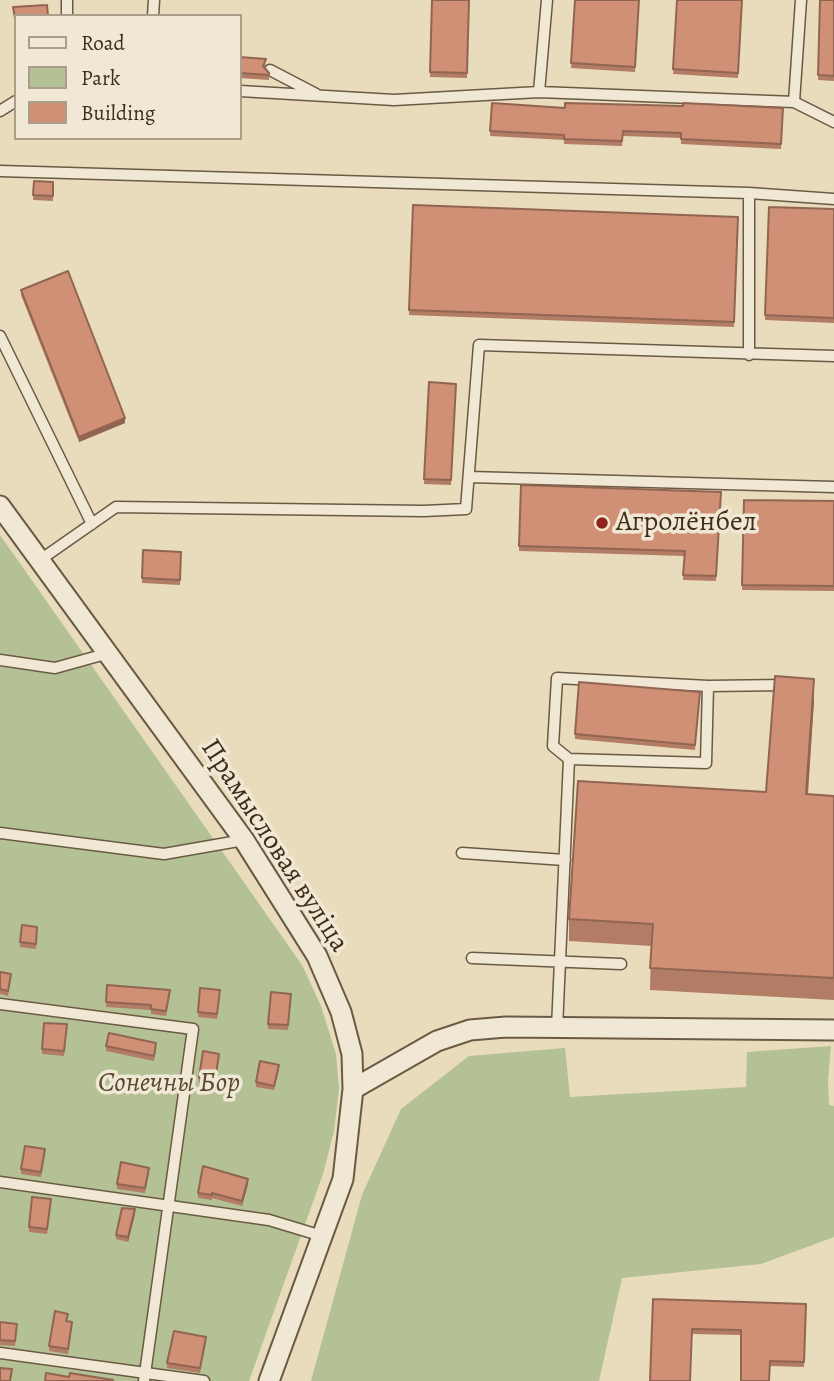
<!DOCTYPE html>
<meta charset="utf-8">
<style>
body{margin:0}
#map{position:relative;width:834px;height:1381px;overflow:hidden;background:#e8dcbd;font-family:Alegreya,serif}
canvas{display:block}
.legend{position:absolute;left:14px;top:14px;width:228px;height:126px;box-sizing:border-box;background:#f0e8d4;border:2px solid #aa9e8a;margin:0;padding:9px 12px;list-style:none;font-size:21px;color:#402e1a}
.legend li{display:flex;align-items:center;gap:14px;height:35px}
.legend b{width:35px;border:2px solid #aa9e8a}
</style>
<div id="map">
<canvas width="834" height="1381"></canvas>
<ul class="legend">
<li><b style="height:9px;background:#f0e8d4"></b>Road</li>
<li><b style="height:19px;background:#b3c194"></b>Park</li>
<li><b style="height:19px;background:#cf9075"></b>Building</li>
</ul>
</div>
<script>
const c = document.querySelector('canvas').getContext('2d');
c.lineJoin = 'round';
function fill(path, color) {
  c.fillStyle = color;
  c.fill(path, 'evenodd');
}
function poly(rows) {
  const path = new Path2D();
  for (const r of rows) {
    path.moveTo(r[0], r[1]);
    for (let i = 2; i < r.length; i += 2) path.lineTo(r[i], r[i + 1]);
  }
  return path;
}
function stroke(path, color, width, dash) {
  c.strokeStyle = color;
  c.lineWidth = width;
  c.lineCap = dash ? 'butt' : 'round';
  c.setLineDash(dash || []);
  c.stroke(path);
}
function write(font, color, halo, rows, align = 'center') {
  c.font = font + ' Alegreya,serif';
  c.lineWidth = 7;
  c.setLineDash([]);
  c.textBaseline = 'middle';
  c.strokeStyle = halo;
  c.fillStyle = color;
  for (const [text, x, y, turn = 0] of rows) {
    c.save();
    c.translate(x, y);
    c.rotate((+turn || 0) * Math.PI / 180);
    c.textAlign = isNaN(turn) ? turn : align;
    if (halo) c.strokeText(text, 0, 0);
    c.fillText(text, 0, 0);
    c.restore();
  }
}
fill(poly([
 [0,535,302,965,321,1006,336,1054,339,1089,334,1131,323,1174,249,1381,0,1381],
 [831,1046,828,1080,829,1105,834,1106,834,1237,761,1264,622,1278,599,1381,311,1381,362,1195,401,1109,469,1056,565,1048,570,1097,746,1087,747,1052]
]), '#b3c194');
const lane = poly([
 [67,0,67,16],
 [153,16,154,0],
 [270,70,316,94],
 [240,91,394,100,539,92,794,102,834,122],
 [539,92,547,0],
 [794,102,801,0],
 [0,111,16,101],
 [0,171,749,193,834,199],
 [0,336,92,524],
 [749,355,749,193],
 [469,477,834,487],
 [40,560,116,507,424,511,466,509,479,345,834,356],
 [0,660,55,668,109,653],
 [708,686,706,763,569,759,553,746,557,678,708,686,786,685],
 [0,833,164,854,244,840],
 [462,853,565,860],
 [472,958,621,964],
 [0,1004,193,1029,144,1381],
 [557,1028,569,759],
 [0,1182,269,1220,322,1236],
 [0,1353,204,1381]
]);
const street = poly([
 [0,506,244,840,317,956,341,1012,352,1054,353,1089,343,1179,269,1381],
 [353,1089,437,1041,470,1030,506,1027,834,1030]
]);
stroke(lane, '#6a5a43', 13);
stroke(street, '#6a5a43', 23);
stroke(lane, '#f0e8d4', 10);
stroke(street, '#f0e8d4', 19);
fill(poly([
 [432,0,469,0,467,78,430,77],
 [575,0,639,0,635,72,571,68],
 [677,0,742,0,738,78,673,74],
 [820,0,834,0,834,81,818,80],
 [240,57,266,64,264,68,269,73,269,80,240,78],
 [492,103,565,108,683,106,783,108,781,149,681,144,681,138,623,136,622,146,564,144,564,140,490,136],
 [34,181,53,182,53,201,33,200],
 [413,205,738,217,734,327,409,315],
 [769,207,834,209,834,323,765,320],
 [21,290,125,423,79,442,21,295],
 [429,382,456,384,451,485,424,484],
 [521,485,721,492,716,581,683,580,684,556,519,551],
 [744,500,834,501,834,591,742,590],
 [143,550,181,552,180,585,142,583],
 [700,692,695,750,575,739,575,734],
 [814,701,808,795,834,796,834,1000,650,990,651,946,569,941,569,919,766,792],
 [37,927,36,949,20,947,20,942],
 [0,972,11,979,8,996,0,994],
 [107,985,170,995,166,1016,151,1014,151,1010,106,1007],
 [200,988,220,995,217,1019,198,1017],
 [291,994,288,1030,268,1029,268,1024],
 [67,1029,64,1056,42,1054,42,1049],
 [106,1046,156,1048,154,1061,106,1051],
 [219,1059,215,1086,199,1083,199,1078],
 [279,1070,274,1090,256,1087,256,1082],
 [45,1154,41,1177,21,1174,21,1169],
 [149,1173,145,1193,117,1189,117,1184],
 [248,1184,242,1206,212,1198,212,1200,198,1198,198,1193],
 [51,1204,47,1234,29,1232,29,1227],
 [135,1214,128,1242,116,1239,116,1235],
 [653,1299,806,1304,804,1367,770,1366,741,1335,692,1334],
 [67,1321,72,1327,68,1354,49,1351,49,1346],
 [0,1322,17,1329,15,1346,0,1345],
 [206,1342,200,1373,167,1368,167,1363]
]), '#b27c65');
fill(poly([
 [125,418,125,423,79,442,79,437],
 [814,679,814,701,806,816,806,794],
 [248,1179,248,1184,242,1206,242,1201],
 [135,1209,135,1214,128,1242,128,1237]
]), '#916552');
const building = poly([
 [432,0,469,0,467,73,430,72,432,0],
 [575,0,639,0,635,67,571,63,575,0],
 [677,0,742,0,738,73,673,69,677,0],
 [820,0,834,0,834,76,818,75,820,0],
 [47,5,48,16,16,16,16,24,13,7,47,5],
 [240,57,266,59,263,66,269,73,269,75,240,73,240,57],
 [492,103,565,108,565,103,683,106,683,103,783,108,781,144,681,139,681,133,623,131,622,141,564,139,564,135,490,131,492,103],
 [34,181,53,182,53,196,33,195,34,181],
 [413,205,738,217,734,322,409,310,413,205],
 [769,207,834,209,834,318,765,315,769,207],
 [68,271,125,418,79,437,21,290,68,271],
 [429,382,456,384,451,480,424,479,429,382],
 [521,485,721,492,716,576,683,575,685,551,519,546,521,485],
 [744,500,834,501,834,586,742,585,744,500],
 [143,550,181,552,180,580,142,578,143,550],
 [775,676,814,679,806,794,834,796,834,978,650,968,653,924,569,919,578,781,766,792,775,676],
 [579,682,700,692,695,745,575,734,579,682],
 [22,925,37,927,36,944,20,942,22,925],
 [0,972,11,974,8,991,0,989,0,972],
 [107,985,170,990,166,1011,151,1009,151,1005,106,1002,107,985],
 [200,988,220,990,217,1014,198,1012,200,988],
 [271,992,291,994,288,1025,268,1024,271,992],
 [44,1023,67,1024,64,1051,42,1049,44,1023],
 [109,1033,156,1043,154,1056,106,1046,109,1033],
 [203,1051,219,1054,215,1081,199,1078,203,1051],
 [260,1061,279,1065,274,1086,256,1082,260,1061],
 [25,1146,45,1149,41,1172,21,1169,25,1146],
 [121,1162,149,1168,145,1188,117,1184,121,1162],
 [203,1166,248,1179,242,1201,212,1193,212,1195,198,1193,203,1166],
 [32,1197,51,1199,47,1229,29,1227,32,1197],
 [122,1208,135,1209,128,1237,116,1235,122,1208],
 [653,1299,806,1304,804,1362,770,1361,769,1381,741,1381,741,1330,692,1329,690,1381,650,1381,653,1299],
 [55,1311,68,1314,66,1321,72,1322,68,1349,49,1346,55,1311],
 [0,1322,17,1324,15,1341,0,1340,0,1322],
 [174,1331,206,1337,200,1368,167,1363,174,1331],
 [0,1368,12,1369,10,1381,0,1381,0,1368],
 [46,1373,69,1377,70,1373,113,1380,112,1381,45,1381,46,1373]
]);
fill(building, '#cf9075');
stroke(building, '#916552', 2);
for (const [x, y, r, color] of [
 [602,523,7,"#8f2418"]
]) {
  const dot = new Path2D();
  dot.arc(x, y, r, 0, 2 * Math.PI);
  c.fillStyle = color;
  c.fill(dot);
  stroke(dot, '#f0e8d4', 2.5);
}
write('28px', '#402e1a', '#f0e8d4', [
 ["Агролёнбел",616,523]
], 'left');
write('28px', '#402e1a', '#f0e8d4', [
 ["Прамысловая вуліца",274,846,57]
]);
write('italic 28px', '#574b32', '#f0e8d4', [
 ["Сонечны Бор",169,1084]
]);
</script>
